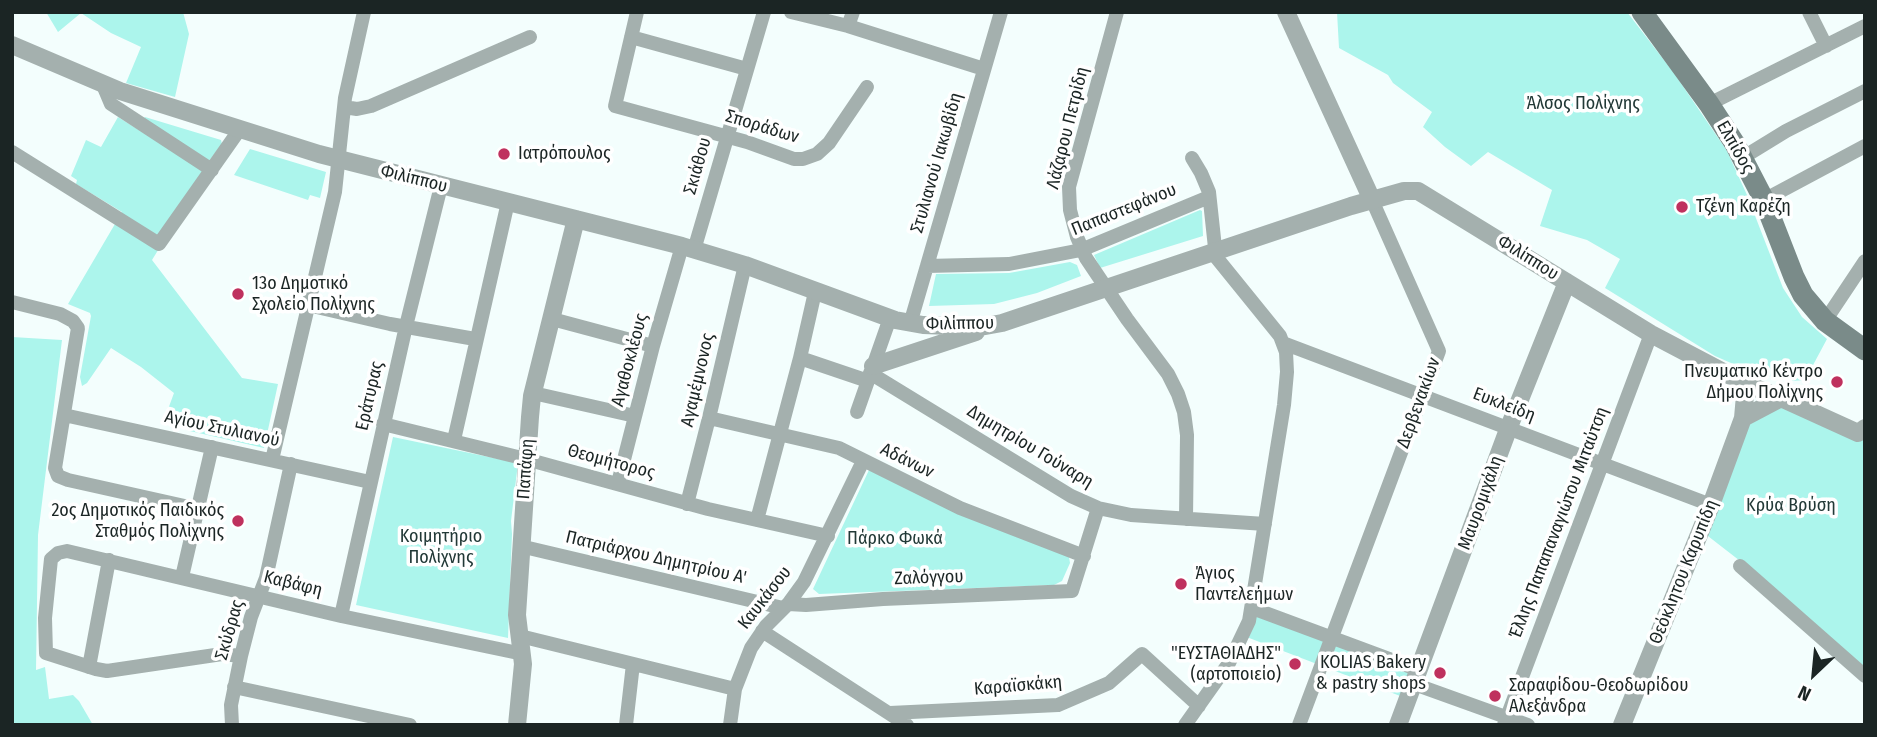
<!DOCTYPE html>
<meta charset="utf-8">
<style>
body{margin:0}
#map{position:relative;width:1877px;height:737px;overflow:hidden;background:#f3fefd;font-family:"Fira Sans Condensed",sans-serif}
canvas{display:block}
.frame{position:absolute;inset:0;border:14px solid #1b2524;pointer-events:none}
.north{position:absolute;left:1779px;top:639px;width:70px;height:70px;-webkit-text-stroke:5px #fff;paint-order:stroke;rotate:206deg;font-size:19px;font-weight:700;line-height:28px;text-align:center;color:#1b2524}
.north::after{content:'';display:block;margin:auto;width:24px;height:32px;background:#1b2524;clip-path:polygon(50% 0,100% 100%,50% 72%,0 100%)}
</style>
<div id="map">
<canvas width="1877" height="737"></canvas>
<div class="frame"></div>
<div class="north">N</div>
</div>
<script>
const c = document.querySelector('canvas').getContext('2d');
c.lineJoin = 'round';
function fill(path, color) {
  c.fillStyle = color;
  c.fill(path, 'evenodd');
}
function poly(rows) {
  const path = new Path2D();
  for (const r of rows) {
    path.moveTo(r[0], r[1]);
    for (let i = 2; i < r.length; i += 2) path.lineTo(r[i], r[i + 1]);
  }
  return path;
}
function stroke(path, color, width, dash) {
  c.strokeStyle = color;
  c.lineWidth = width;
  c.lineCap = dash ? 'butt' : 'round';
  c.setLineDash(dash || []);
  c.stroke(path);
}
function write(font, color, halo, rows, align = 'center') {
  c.font = font + ' "Fira Sans Condensed",sans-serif';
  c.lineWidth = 7;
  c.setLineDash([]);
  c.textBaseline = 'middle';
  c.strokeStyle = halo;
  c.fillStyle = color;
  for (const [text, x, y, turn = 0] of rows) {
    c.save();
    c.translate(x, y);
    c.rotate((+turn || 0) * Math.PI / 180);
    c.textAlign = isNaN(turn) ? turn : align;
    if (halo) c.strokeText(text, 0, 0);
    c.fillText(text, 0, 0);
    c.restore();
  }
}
fill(poly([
 [46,12,183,12,189,34,175,97,126,83,141,47,111,33,81,13,58,32],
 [1337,12,1627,12,1674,73,1727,151,1747,195,1783,288,1802,317,1827,339,1805,380,1791,381,1754,373,1715,356,1605,288,1620,259,1587,240,1540,226,1552,190,1488,152,1471,166,1445,147,1423,127,1432,112,1393,83,1388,75,1339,48],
 [118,117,206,172,152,260,242,378,278,384,264,448,190,431,167,412,174,393,141,367,111,348,87,383,82,386,80,377,91,316,90,313,68,304,122,212,76,184,77,180,71,176,86,140,101,147],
 [145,117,221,140,222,144,209,161,143,119],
 [250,149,326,172,320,198,310,195,308,200,234,175],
 [1200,210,1202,211,1203,236,1100,268,1094,255],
 [1070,262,1077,265,1081,276,1037,293,994,304,929,306,936,274,1009,273],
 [12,337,62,340,38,535,36,670,45,667,49,699,73,695,79,701,93,725,12,725],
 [1781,398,1865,437,1865,669,1744,564,1704,533,1743,418],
 [393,437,518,463,511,521,512,534,508,638,356,605],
 [869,470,1069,557,1070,563,1062,581,1054,585,819,594,813,589],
 [1252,608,1419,670,1408,699,1244,636]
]), '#acf5ec');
stroke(poly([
 [637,12,615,106,747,142,794,159,803,159,817,154,829,143,867,87],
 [791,12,848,26,984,69],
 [1117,12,1069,187,1070,210,1077,237,1086,258,1127,319,1168,374,1178,394,1184,412,1187,435,1186,519],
 [1809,12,1826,46],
 [848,26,853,12],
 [631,37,747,69],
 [103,85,111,104,212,170],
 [1709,104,1865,26],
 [344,107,357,109,371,106,530,37],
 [12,152,159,244,240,129],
 [1742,158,1786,131,1865,91],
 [1764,200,1865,146],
 [694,250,764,12],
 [927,266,1009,264,1081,250,1209,197],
 [12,302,60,314,73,321,78,328,55,468,58,476,68,480,198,509],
 [308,305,390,324,475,339],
 [552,319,653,346],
 [1825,321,1865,261],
 [910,324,1001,12],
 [1283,343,1711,505],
 [800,358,868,381],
 [870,373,1071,496,1098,508,1131,515,1265,524],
 [533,393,635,416],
 [857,412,890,318],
 [64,415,370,482],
 [709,418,839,448,960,508,1084,556],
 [383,424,526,459,708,509,828,536],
 [454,440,508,202],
 [272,460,335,192,345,98,364,12],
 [618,483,653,346,682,246],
 [687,504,709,418,745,265],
 [757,520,800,358,815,292],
 [520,546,783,608],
 [1740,566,1865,676],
 [182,577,212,447],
 [788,604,806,605,883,599,1072,591,1098,508],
 [1252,608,1419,670],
 [341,616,406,326,441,186],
 [762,631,907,725],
 [520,636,735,689],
 [241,656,222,654,107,671,96,669,46,653,45,618,51,559,58,553,67,551,341,616,523,654],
 [89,667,109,560],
 [1414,684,1528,725],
 [234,687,410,725],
 [890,713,1058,705,1109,683,1142,654,1199,706],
 [232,725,231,705,241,656,251,617,266,578,291,464],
 [626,725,633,664],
 [730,725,735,689,751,648,766,626,788,604,804,582,863,461],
 [1185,725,1229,663,1249,621,1284,405,1287,372,1286,352,1280,336,1216,257,1209,192,1201,173,1192,158],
 [1299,725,1439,351,1372,200],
 [1504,725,1651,334]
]), '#a4b0ae', 14);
stroke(poly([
 [1286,12,1372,200],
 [12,45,120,91,319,154,682,246,745,265,895,320,923,325,980,327,1002,323,1351,206,1404,191,1418,191,1651,334,1746,384,1781,398,1858,433,1865,428],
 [873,366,976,332],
 [1743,418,1781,398],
 [517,725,523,664,517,615,530,417,532,396,576,219],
 [1398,725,1509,427,1567,282],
 [1622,725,1711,505,1743,418,1746,384]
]), '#a4b0ae', 18);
stroke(poly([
 [1642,12,1709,104,1735,144,1764,200,1794,277,1803,295,1825,321,1865,350]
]), '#7a8b89', 21);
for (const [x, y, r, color] of [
 [504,154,7,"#bf315e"],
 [1682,207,7,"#bf315e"],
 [238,294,7,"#bf315e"],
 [1837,382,7,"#bf315e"],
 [238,521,7,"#bf315e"],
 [1181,584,7,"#bf315e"],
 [1295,664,7,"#bf315e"],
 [1440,673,7,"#bf315e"],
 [1495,696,7,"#bf315e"]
]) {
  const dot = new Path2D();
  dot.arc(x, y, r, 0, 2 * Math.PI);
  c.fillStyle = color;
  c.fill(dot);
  stroke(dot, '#fff', 2.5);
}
write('18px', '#223937', '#fff', [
 ["Άλσος Πολίχνης",1583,104],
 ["Κρύα Βρύση",1791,506],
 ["Κοιμητήριο",441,537],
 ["Πολίχνης",441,558],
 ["Πάρκο Φωκά",895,539]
]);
write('18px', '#1b2524', '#fff', [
 ["Σποράδων",762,127,17],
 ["Λάζαρου Πετρίδη",1068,128,-76],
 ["Ελπίδος",1735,147,60],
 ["Στυλιανού Ιακωβίδη",937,163,-74],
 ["Σκιάθου",698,166,-74],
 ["Φιλίππου",414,179,14],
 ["Παπαστεφάνου",1124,210,-22],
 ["Φιλίππου",1528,258,32],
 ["Φιλίππου",960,324,-1],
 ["Αγαθοκλέους",630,360,-75],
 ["Αγαμέμνονος",698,380,-77],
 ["Εράτυρας",370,396,-77],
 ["Δερβενακίων",1419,403,-70],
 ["Ευκλείδη",1504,405,21],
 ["Αγίου Στυλιανού",222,429,12],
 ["Δημητρίου Γούναρη",1030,447,31],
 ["Αδάνων",907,461,26],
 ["Θεομήτορος",611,462,15],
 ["Παπάφη",526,469,-86],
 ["Μαυρομιχάλη",1481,503,-70],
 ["Έλλης Παπαπαναγιώτου Μιταύτση",1559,523,-69],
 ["Πατριάρχου Δημητρίου Α'",656,558,13],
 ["Θεόκλητου Καρυπίδη",1684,572,-68],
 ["Ζαλόγγου",929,578,-2],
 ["Καβάφη",293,584,14],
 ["Καυκάσου",765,598,-52],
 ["Σκύδρας",230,630,-74],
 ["Καραϊσκάκη",1018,686,-5]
]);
write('18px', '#1b2524', '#fff', [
 ["Ιατρόπουλος",518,154],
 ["Τζένη Καρέζη",1696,207],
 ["13ο Δημοτικό",252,284],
 ["Σχολείο Πολίχνης",252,305],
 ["Πνευματικό Κέντρο",1823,372,"right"],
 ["Δήμου Πολίχνης",1823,393,"right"],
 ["2ος Δημοτικός Παιδικός",224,511,"right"],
 ["Σταθμός Πολίχνης",224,532,"right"],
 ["Άγιος",1195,574],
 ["Παντελεήμων",1195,595],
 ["\"ΕΥΣΤΑΘΙΑΔΗΣ\"",1281,654,"right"],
 ["(αρτοποιείο)",1281,675,"right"],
 ["KOLIAS Bakery",1426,663,"right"],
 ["& pastry shops",1426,684,"right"],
 ["Σαραφίδου-Θεοδωρίδου",1509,686],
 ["Αλεξάνδρα",1509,707]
], 'left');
</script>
